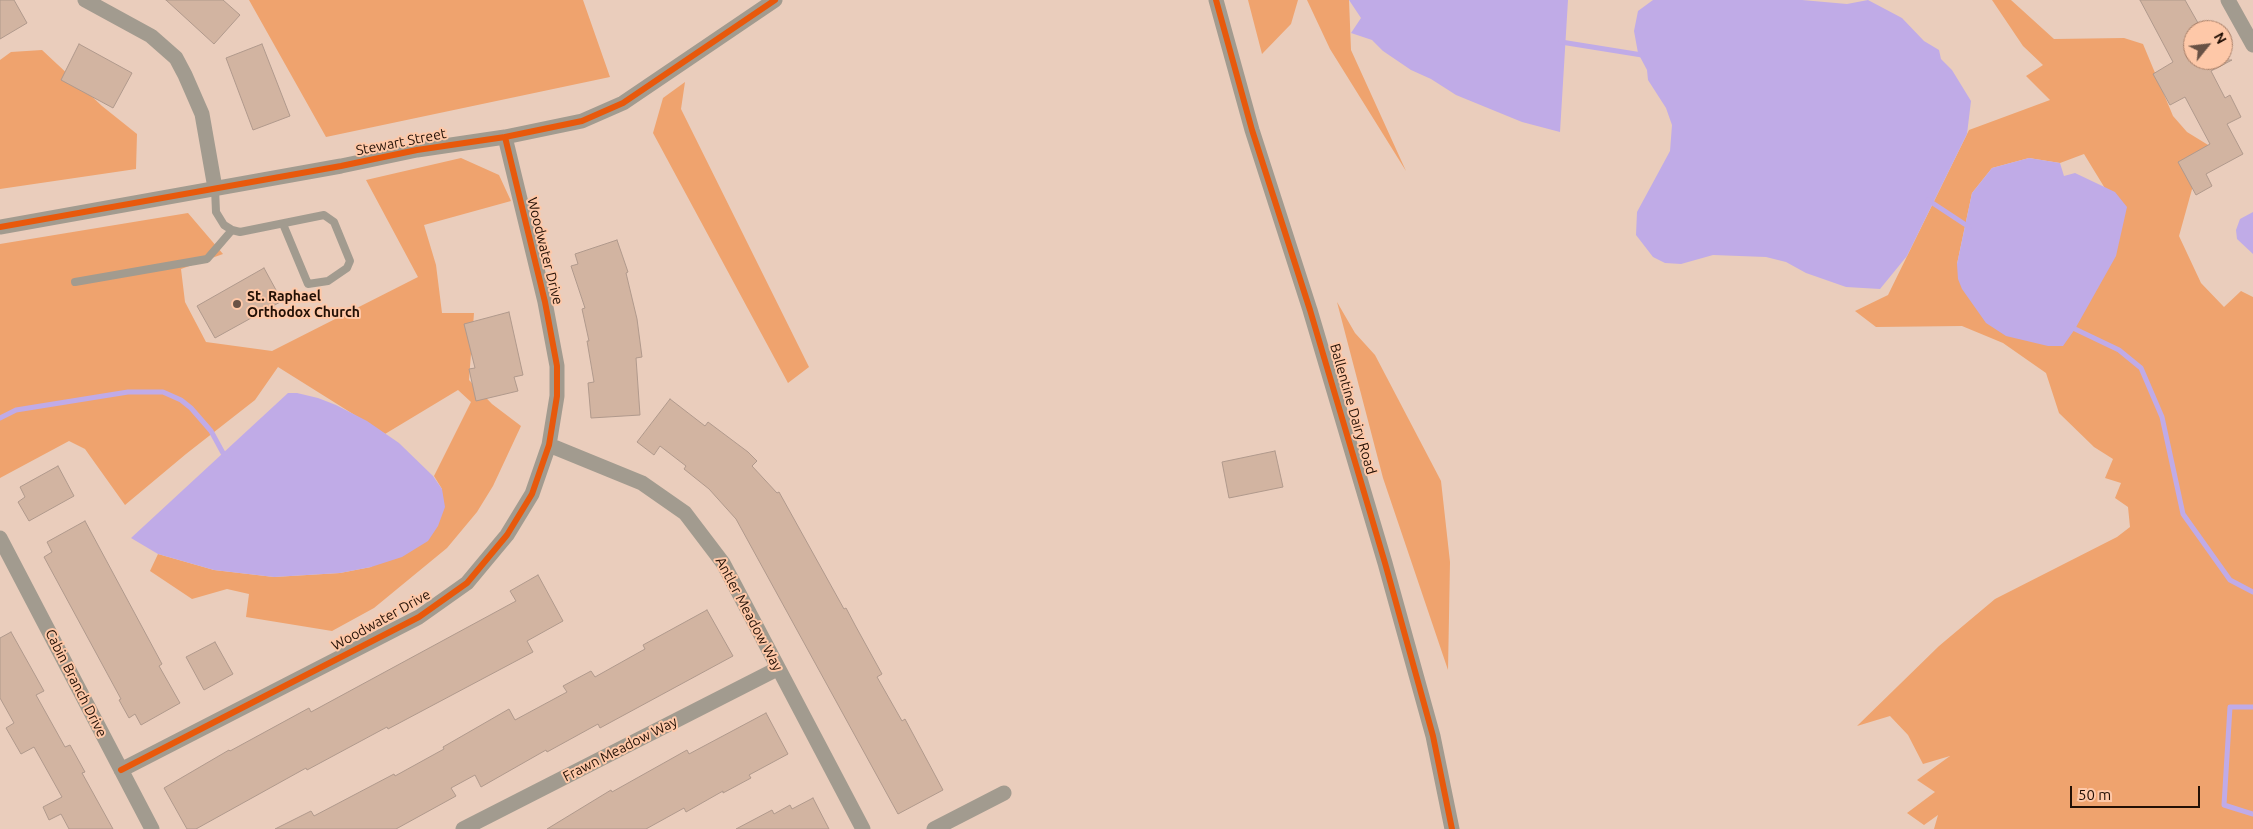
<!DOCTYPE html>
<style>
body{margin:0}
#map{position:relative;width:2253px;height:829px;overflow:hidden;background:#eacdbc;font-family:Ubuntu,sans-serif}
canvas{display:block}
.north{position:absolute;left:2183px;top:20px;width:50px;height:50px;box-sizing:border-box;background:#fec8a8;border:1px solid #a67e67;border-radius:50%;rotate:61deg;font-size:14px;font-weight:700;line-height:20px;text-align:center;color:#231005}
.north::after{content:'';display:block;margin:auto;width:18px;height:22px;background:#695245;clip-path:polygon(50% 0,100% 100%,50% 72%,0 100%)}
.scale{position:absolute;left:2070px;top:786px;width:130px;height:22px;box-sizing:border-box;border:2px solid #231005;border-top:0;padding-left:6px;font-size:15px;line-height:18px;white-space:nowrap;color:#231005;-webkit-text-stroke:4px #fec8a8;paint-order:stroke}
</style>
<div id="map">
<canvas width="2253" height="829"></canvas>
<div class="north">N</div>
<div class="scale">50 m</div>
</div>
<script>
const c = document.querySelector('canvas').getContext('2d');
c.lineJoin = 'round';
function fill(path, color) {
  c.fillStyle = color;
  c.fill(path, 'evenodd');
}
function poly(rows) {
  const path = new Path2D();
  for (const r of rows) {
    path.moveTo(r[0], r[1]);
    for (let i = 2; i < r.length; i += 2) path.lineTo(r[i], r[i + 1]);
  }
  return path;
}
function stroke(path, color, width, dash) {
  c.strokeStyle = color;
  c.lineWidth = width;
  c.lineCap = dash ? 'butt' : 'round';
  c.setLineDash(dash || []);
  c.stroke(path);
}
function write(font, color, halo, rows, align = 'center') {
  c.font = font + ' Ubuntu,sans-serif';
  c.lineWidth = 4;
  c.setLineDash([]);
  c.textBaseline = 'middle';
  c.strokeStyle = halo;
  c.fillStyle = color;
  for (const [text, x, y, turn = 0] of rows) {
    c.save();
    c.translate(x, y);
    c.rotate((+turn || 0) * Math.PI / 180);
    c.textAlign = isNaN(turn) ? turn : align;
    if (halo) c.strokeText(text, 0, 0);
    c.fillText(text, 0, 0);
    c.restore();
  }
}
fill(poly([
 [249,0,583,0,610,77,326,137],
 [1248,0,1298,0,1291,24,1262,54],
 [1307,0,1349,0,1351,50,1406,171,1330,49],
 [1992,0,2011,0,2054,39,2124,38,2143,44,2173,116,2187,132,2213,148,2199,164,2179,236,2201,283,2224,307,2241,291,2253,297,2253,829,1934,829,1938,815,1924,825,1907,813,1935,792,1917,780,1950,756,1923,764,1908,735,1890,716,1857,726,1939,646,1995,599,2117,537,2130,527,2128,507,2115,498,2121,483,2105,478,2113,459,2094,447,2059,413,2046,373,2003,343,1962,326,1876,327,1855,311,1888,295,1969,130,2050,100,2026,76,2043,65,2023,46],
 [2084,154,2106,190,1957,264,1972,193,1992,168,2029,158,2060,163],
 [42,50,102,106,137,134,136,169,0,189,0,60,11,52],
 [685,82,681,109,809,367,788,383,653,133,663,98],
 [461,158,499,175,511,201,424,225,436,265,442,313,474,313,469,380,492,404,521,426,493,486,477,512,447,548,374,608,332,631,246,617,249,594,227,589,192,599,150,571,158,554,214,570,274,577,340,573,371,567,442,489,434,476,471,402,458,390,385,434,278,367,255,400,186,454,125,505,85,449,69,441,0,478,0,244,188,213,223,254,181,269,185,302,206,342,272,351,418,277,366,180],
 [1337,302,1355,333,1375,355,1441,481,1450,562,1448,670,1383,478]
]), '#efa36e');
fill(poly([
 [1349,0,1568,0,1560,132,1522,122,1456,95,1431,79,1411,70,1383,51,1372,40,1351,33,1361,18],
 [1653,0,1802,0,1847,4,1868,0,1902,18,1924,41,1939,50,1941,59,1952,70,1971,101,1967,134,1907,256,1880,289,1846,287,1806,273,1786,262,1766,257,1713,255,1681,264,1665,263,1653,257,1636,235,1637,212,1670,151,1672,125,1666,108,1648,80,1647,70,1638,53,1634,31,1638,11],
 [2029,158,2060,163,2064,176,2075,173,2115,192,2127,207,2116,256,2075,329,2063,346,2048,346,2006,336,1986,323,1962,289,1958,279,1957,264,1972,193,1992,168],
 [2253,212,2253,254,2237,239,2236,230,2240,219],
 [288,393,297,393,318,398,336,405,367,421,399,443,433,476,442,489,445,507,438,526,428,541,402,557,371,567,340,573,274,577,214,570,158,554,131,538]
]), '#c0abe7');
stroke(poly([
 [1561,42,1642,55],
 [1928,200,1969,227],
 [2072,325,2075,329,2119,350,2141,368,2162,417,2183,514,2230,580,2253,592],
 [0,418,16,410,128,392,163,392,181,400,191,408,211,431,223,453,229,456],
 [2253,707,2230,707,2224,805,2253,814]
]), '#c0abe7', 5);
const building = poly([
 [0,0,14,0,27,23,0,39,0,0],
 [166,0,223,0,240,15,214,44,166,0],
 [2140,0,2185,0,2202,30,2193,30,2193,60,2232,60,2211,71,2225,98,2230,95,2241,117,2227,124,2243,154,2206,174,2212,186,2196,195,2178,162,2210,144,2185,97,2170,105,2153,74,2173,62,2140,0],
 [79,44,132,73,113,108,61,80,79,44],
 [262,44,290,116,253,130,226,58,262,44],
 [617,240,628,272,626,273,637,319,642,357,636,358,640,415,591,418,588,383,594,382,587,341,589,341,582,309,585,308,571,266,578,264,575,254,617,240],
 [264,268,282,301,215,338,197,306,264,268],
 [509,312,523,375,514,377,518,391,476,401,469,369,475,368,464,324,509,312],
 [670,399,705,426,708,422,748,452,757,461,752,466,777,493,779,492,844,609,846,608,855,625,882,674,877,677,902,721,905,719,943,790,898,814,736,519,709,489,684,469,686,466,660,446,654,455,637,442,670,399],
 [1275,451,1283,487,1229,498,1222,462,1275,451],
 [58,466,74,496,29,521,18,502,25,497,20,487,58,466],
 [85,521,162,664,159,666,180,703,141,725,135,714,129,718,119,700,121,699,44,557,52,552,47,542,85,521],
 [538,575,563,621,527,641,533,652,388,729,387,727,307,770,306,768,196,829,187,829,164,788,229,750,230,751,309,708,311,712,516,601,510,591,538,575],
 [707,610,733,656,600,728,598,724,547,752,546,750,481,787,475,775,451,788,456,796,396,829,275,829,311,811,314,816,394,774,395,776,444,749,443,747,509,709,515,720,567,692,563,686,591,671,595,677,645,649,643,645,707,610],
 [11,632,44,691,36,695,65,747,70,745,85,772,82,773,113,829,69,829,61,814,49,820,43,807,62,797,34,747,21,754,6,728,14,723,0,698,0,638,11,632],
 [215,642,233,674,204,690,186,657,215,642],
 [766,713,788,754,749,775,751,778,723,793,723,791,686,812,684,808,646,829,547,829,611,790,612,792,687,750,689,754,766,713],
 [813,798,829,829,736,829,772,810,774,814,790,805,792,809,813,798]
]);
fill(building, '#d2b4a1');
stroke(building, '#b0998c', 1);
stroke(poly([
 [215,188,216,212,224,225,232,230,240,232,324,215,334,222,350,261,347,268,328,281,308,284,283,224],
 [75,282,207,259,232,230]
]), '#a29b8f', 8);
stroke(poly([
 [85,0,151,36,176,58,185,75,202,114,215,188],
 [1216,0,1252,130,1310,310,1385,563,1433,736,1452,829],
 [2228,0,2253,45],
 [0,227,341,166,417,150,505,137,582,121,623,103,775,0],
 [549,445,642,483,685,513,723,563,863,829],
 [0,538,152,829],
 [121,770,419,617,467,583,507,535,532,494,549,445,557,396,557,366,545,302,505,137],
 [463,829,777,669],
 [934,829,1004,793]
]), '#a29b8f', 15);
stroke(poly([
 [1216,0,1252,130,1310,310,1385,563,1433,736,1452,829],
 [0,227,341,166,417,150,505,137,582,121,623,103,775,0],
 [121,770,419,617,467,583,507,535,532,494,549,445,557,396,557,366,545,302,505,137]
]), '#e8590c', 6);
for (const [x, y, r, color] of [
 [237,304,5,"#695245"]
]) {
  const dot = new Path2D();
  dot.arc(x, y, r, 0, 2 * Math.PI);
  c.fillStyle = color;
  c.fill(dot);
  stroke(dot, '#fec8a8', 2);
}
write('14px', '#231005', '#fec8a8', [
 ["Stewart Street",401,142,-11],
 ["Woodwater Drive",545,251,76],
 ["Ballentine Dairy Road",1353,409,74],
 ["Antler Meadow Way",749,614,62],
 ["Woodwater Drive",381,620,-29],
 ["Cabin Branch Drive",76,683,63],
 ["Frawn Meadow Way",620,749,-27]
]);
write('bold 14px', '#231005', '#fec8a8', [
 ["St. Raphael",247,296],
 ["Orthodox Church",247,312]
], 'left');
</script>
